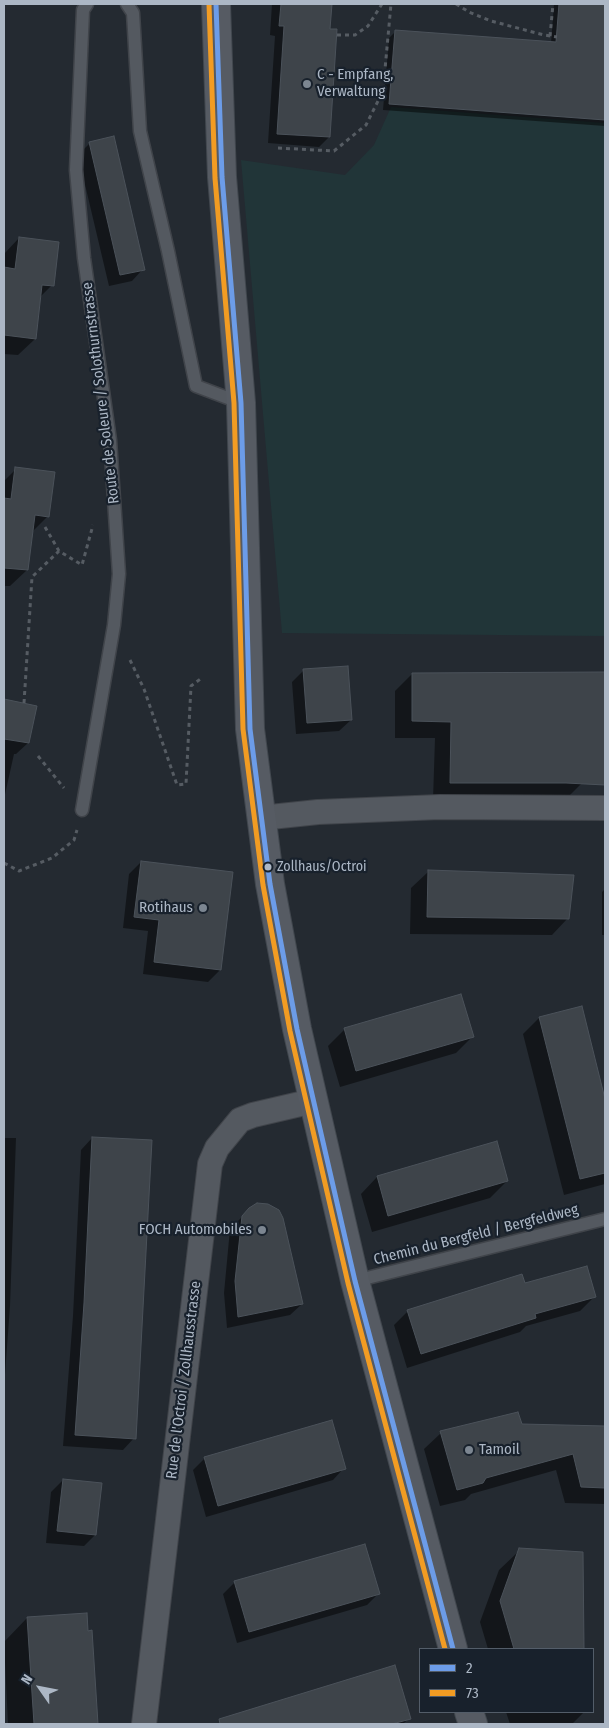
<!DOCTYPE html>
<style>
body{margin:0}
#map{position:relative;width:609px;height:1728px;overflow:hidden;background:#242a31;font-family:"Fira Sans Condensed",sans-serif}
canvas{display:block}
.frame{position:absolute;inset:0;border:5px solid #acb7c5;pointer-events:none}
.legend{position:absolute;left:419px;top:1648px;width:175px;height:65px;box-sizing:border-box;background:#18212c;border:1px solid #535d69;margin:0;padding:6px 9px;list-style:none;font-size:15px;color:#acb7c5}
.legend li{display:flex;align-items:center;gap:10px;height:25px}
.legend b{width:25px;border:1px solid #535d69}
.north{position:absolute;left:15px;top:1663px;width:50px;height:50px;-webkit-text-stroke:4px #18212c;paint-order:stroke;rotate:303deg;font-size:14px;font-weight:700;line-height:20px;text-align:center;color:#acb7c5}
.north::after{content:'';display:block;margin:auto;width:18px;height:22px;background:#acb7c5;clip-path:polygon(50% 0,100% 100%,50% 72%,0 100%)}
</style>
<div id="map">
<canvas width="609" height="1728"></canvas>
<div class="frame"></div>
<ul class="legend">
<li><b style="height:6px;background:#6c9ce8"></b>2</li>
<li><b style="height:6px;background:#f29c23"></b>73</li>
</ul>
<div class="north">N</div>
</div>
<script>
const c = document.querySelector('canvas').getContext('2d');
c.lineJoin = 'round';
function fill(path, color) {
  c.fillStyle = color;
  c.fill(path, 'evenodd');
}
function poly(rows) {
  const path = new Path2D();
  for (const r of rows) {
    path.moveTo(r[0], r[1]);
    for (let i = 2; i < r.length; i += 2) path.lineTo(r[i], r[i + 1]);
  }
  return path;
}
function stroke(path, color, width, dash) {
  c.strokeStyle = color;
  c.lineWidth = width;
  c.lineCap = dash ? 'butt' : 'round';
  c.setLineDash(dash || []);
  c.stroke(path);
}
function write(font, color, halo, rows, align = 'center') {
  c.font = font + ' "Fira Sans Condensed",sans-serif';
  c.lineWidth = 4.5;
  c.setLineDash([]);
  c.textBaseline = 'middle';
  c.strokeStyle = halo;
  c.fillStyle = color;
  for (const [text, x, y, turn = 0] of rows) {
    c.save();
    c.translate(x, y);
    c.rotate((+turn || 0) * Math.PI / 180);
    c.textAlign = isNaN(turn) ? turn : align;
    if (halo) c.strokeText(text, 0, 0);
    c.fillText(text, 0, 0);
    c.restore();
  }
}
fill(poly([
 [391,107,605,123,605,636,282,633,241,160,345,175,374,145]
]), '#213538');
fill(poly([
 [272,4,331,4,329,30,329,137,319,147,268,143,275,36,270,35],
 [554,4,605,4,605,126,383,110,389,38,395,32,551,43],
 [90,143,143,269,132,281,109,286,78,155],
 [19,238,52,285,39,298,35,339,18,355,4,354,4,254],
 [16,469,48,516,31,533,27,570,10,586,4,586,4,481],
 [304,670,351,720,339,731,296,734,292,682],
 [412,674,605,674,605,737,603,737,581,784,564,801,433,800,435,738,395,738,395,691],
 [5,701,28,743,16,754,14,754,4,799],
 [141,862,220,970,208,982,143,974,148,931,123,928,129,874],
 [428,872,568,918,552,935,410,934,411,888],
 [605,889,605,935,602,935,602,892],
 [581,1007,605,1104,605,1184,564,1195,523,1034,539,1018],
 [345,1029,473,1036,456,1053,340,1087,328,1046],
 [4,1138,16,1138,10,1306,4,1388],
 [92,1138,134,1438,123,1450,63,1446,73,1316,81,1150],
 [496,1143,507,1181,490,1198,372,1232,361,1194,377,1177],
 [250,1209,302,1304,290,1315,227,1328,224,1293,230,1229],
 [524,1285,595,1296,580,1311,526,1326,520,1332,407,1368,394,1325,408,1311],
 [521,1426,605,1426,605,1504,565,1503,556,1470,471,1494,465,1500,440,1506,424,1449,441,1433],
 [205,1458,344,1468,333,1480,206,1517,193,1470],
 [63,1480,95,1535,84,1546,46,1543,51,1492],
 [520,1550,582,1553,583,1649,488,1649,480,1622,499,1570],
 [235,1582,378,1594,367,1605,237,1643,223,1594],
 [27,1618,97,1723,96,1724,8,1724,4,1642],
 [506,1712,584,1712,572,1724,510,1724],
 [235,1715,409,1718,403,1724,226,1724]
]), '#0007');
const building = poly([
 [281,4,332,4,330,29,337,29,330,137,277,134,284,26,279,26,281,4],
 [559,4,605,4,605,120,389,104,395,30,556,42,559,4],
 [114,136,145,270,120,275,89,142,114,136],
 [19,237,59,242,54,286,42,285,36,339,4,335,4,267,15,269,19,237],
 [15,467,55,472,49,517,35,515,28,570,4,568,4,498,11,499,15,467],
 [348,666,352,720,307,723,303,669,348,666],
 [605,672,605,785,566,783,450,783,451,722,412,721,412,673,605,672],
 [4,699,37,706,29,743,4,739,4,699],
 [141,861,233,872,221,970,154,962,159,920,134,917,141,861],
 [428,870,574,875,569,919,427,917,428,870],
 [461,994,474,1037,356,1071,344,1028,461,994],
 [582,1006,605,1099,605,1173,580,1179,539,1017,582,1006],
 [92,1137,152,1140,136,1439,75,1435,84,1303,92,1137],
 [497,1141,508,1181,388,1216,377,1176,497,1141],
 [257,1203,268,1204,279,1210,283,1218,303,1304,238,1317,235,1281,242,1216,249,1208,257,1203],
 [587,1266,596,1297,535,1314,536,1318,421,1354,407,1310,522,1274,525,1283,587,1266],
 [518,1412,522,1424,605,1426,605,1488,581,1487,573,1454,486,1478,483,1483,457,1490,440,1431,518,1412],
 [332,1420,346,1469,218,1506,204,1457,332,1420],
 [63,1479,102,1483,96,1535,57,1531,63,1479],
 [365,1544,380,1594,249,1632,234,1581,365,1544],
 [519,1548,583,1552,584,1649,514,1649,500,1601,519,1548],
 [87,1613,88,1631,92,1630,98,1724,34,1724,27,1617,87,1613],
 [395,1665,411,1719,392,1724,220,1724,219,1719,395,1665]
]);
fill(building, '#3e444a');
stroke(building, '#4b525a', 1);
const lane = poly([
 [127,4,133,13,140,131,168,251,196,386,241,403],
 [82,810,114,625,119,574,110,440,84,258,76,170,83,10,87,4],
 [355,1281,605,1219]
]);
const street = poly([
 [261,818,318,812,440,807,605,808],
 [144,1724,210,1164,217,1148,240,1120,253,1115,313,1101]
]);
const primary = poly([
 [216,4,222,177,241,403,250,729,270,884,297,1029,355,1281,453,1649],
 [469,1712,473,1724]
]);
stroke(lane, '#40444a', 15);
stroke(street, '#40444a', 26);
stroke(primary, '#41474e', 30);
stroke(poly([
 [456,4,469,12,491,21,544,35,557,37],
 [337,35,355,35,368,26,382,4],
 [550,36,553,4],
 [278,148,334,151,366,125,383,91,391,4],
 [45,527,59,551,82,565,93,525],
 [130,660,144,689,177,785,186,784,191,686,203,677],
 [24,703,32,577,59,551],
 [38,756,64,788],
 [4,863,19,871,52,858,74,840,77,830]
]), '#565c63', 3, [4, 4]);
stroke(lane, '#545960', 12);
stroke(street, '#545960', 24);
stroke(primary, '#565b63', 28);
stroke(poly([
 [216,4,222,177,241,403,250,729,270,884,297,1029,355,1281,453,1649]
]), '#6c9ce8', 5);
stroke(poly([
 [209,4,215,178,234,403,243,729,263,885,290,1031,348,1283,445,1649]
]), '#f29c23', 5);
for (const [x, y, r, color] of [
 [307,84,5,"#7c8691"],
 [268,867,4.5,"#acb7c5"],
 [203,908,5,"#7c8691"],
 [262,1230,5,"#7c8691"],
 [469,1450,5,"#7c8691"]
]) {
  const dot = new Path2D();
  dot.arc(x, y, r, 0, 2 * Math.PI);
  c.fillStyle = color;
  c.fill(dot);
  stroke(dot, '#18212c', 2);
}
write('14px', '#acb7c5', '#18212c', [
 ["Zollhaus/Octroi",277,867]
], 'left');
write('15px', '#acb7c5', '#18212c', [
 ["C - Empfang,",317,75],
 ["Verwaltung",317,92],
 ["Rotihaus",193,908,"right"],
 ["FOCH Automobiles",252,1230,"right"],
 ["Tamoil",479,1450]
], 'left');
write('15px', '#acb7c5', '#18212c', [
 ["Route de Soleure / Solothurnstrasse",101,393,-97],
 ["Chemin du Bergfeld / Bergfeldweg",476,1235,-14],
 ["Rue de l'Octroi / Zollhausstrasse",184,1380,-83]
]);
</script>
